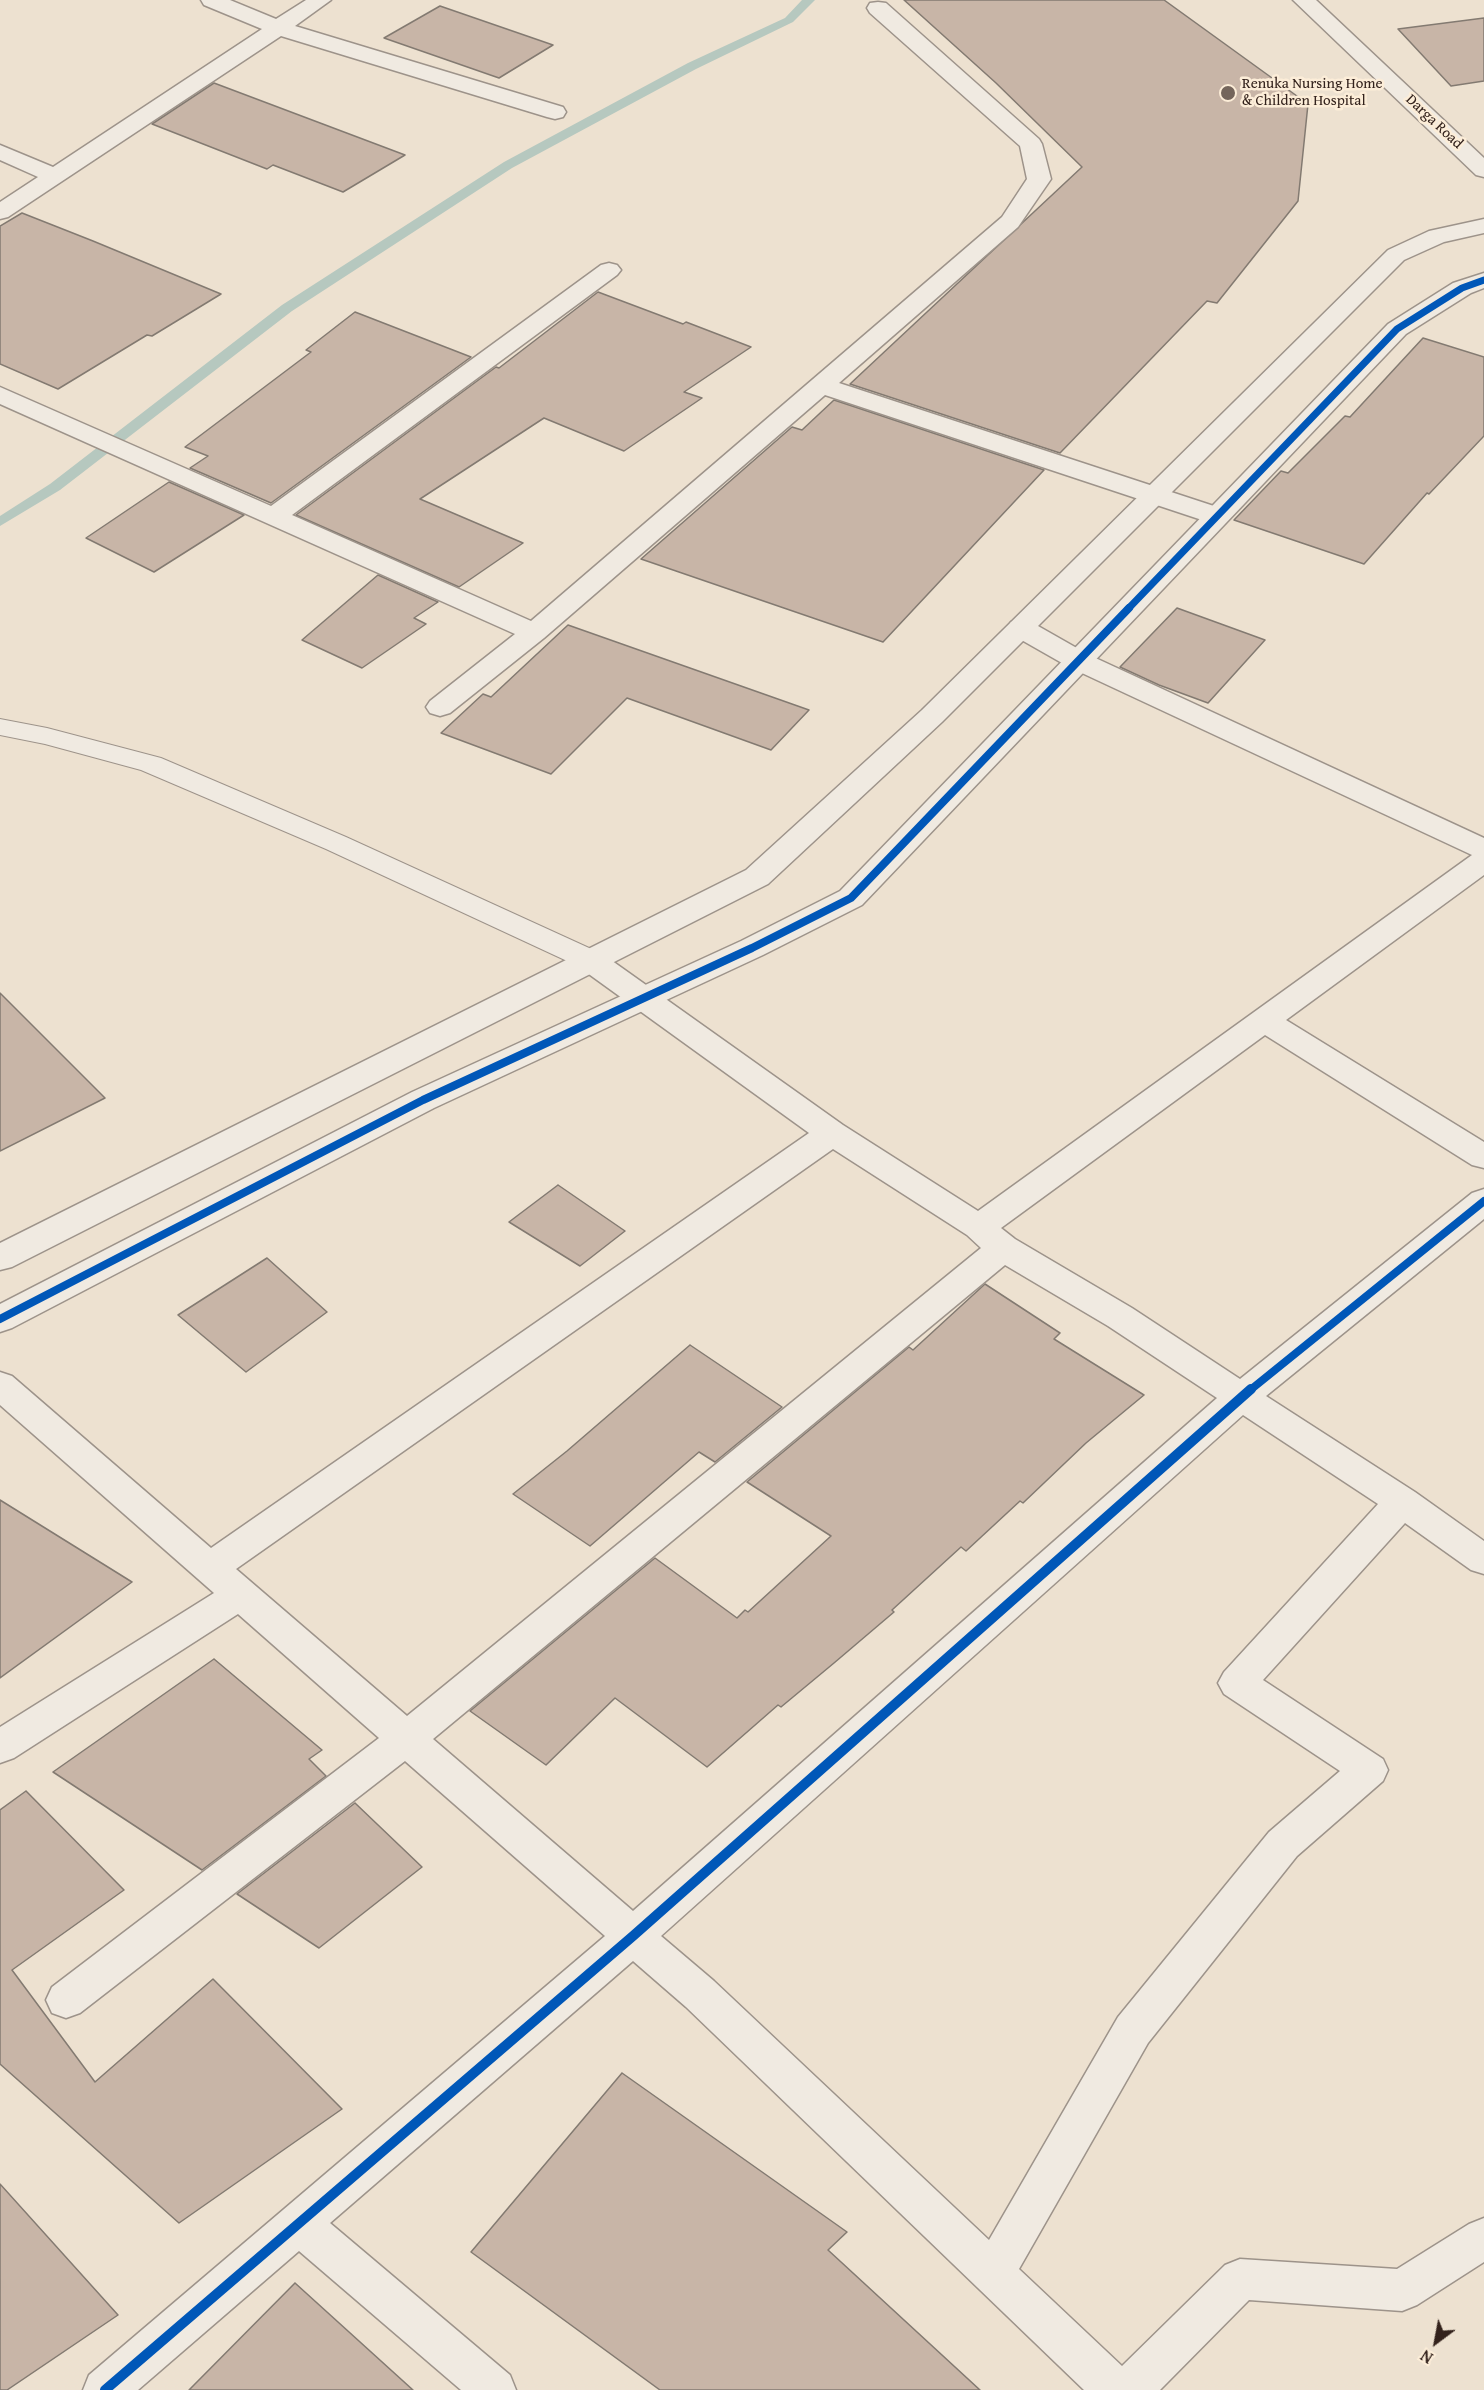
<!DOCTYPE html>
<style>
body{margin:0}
#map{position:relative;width:1484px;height:2390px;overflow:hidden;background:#ede1d0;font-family:"Gentium Book Plus",serif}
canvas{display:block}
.north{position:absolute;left:1406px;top:2312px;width:60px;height:60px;-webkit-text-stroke:4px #fcedd8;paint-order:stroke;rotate:212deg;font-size:16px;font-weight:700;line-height:24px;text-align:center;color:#33221c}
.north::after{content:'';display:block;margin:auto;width:21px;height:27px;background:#33221c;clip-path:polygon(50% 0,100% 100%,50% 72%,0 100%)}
</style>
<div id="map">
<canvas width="1484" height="2390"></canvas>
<div class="north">N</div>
</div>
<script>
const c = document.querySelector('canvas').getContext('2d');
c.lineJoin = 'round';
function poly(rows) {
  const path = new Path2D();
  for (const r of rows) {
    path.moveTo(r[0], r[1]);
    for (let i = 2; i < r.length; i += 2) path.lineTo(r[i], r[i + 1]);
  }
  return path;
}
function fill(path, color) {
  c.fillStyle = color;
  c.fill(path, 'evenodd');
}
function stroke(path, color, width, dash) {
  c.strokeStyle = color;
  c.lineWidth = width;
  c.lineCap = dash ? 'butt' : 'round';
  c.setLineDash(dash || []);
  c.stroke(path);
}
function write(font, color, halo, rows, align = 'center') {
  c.font = font + ' "Gentium Book Plus",serif';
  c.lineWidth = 5;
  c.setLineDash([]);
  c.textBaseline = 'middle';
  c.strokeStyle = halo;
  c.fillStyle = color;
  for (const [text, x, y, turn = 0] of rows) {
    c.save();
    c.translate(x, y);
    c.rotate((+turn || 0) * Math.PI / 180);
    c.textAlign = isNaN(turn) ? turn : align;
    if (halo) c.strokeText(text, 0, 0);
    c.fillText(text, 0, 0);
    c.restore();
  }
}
fill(poly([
 [802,0,815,0,793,22,696,69,512,168,292,311,60,490,0,526,0,516,50,484,282,305,504,162,688,63,785,18,802,0]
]), '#b6c8bf');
const building = poly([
 [904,0,1164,0,1308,104,1298,201,1217,303,1207,301,1060,453,850,384,1082,167,996,83,904,0],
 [440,6,553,45,499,78,384,38,440,6],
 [1484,18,1484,81,1451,86,1398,29,1484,18],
 [214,83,405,155,343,192,273,165,267,169,152,124,214,83],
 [22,213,93,241,221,294,152,336,147,335,58,389,0,364,0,226,22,213],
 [598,292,683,324,686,322,751,347,684,392,702,398,624,451,544,418,420,499,523,543,459,587,296,515,496,367,499,368,598,292],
 [355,312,471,357,271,503,190,468,208,456,185,447,311,352,306,350,355,312],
 [1423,338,1484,357,1484,436,1429,494,1427,493,1364,564,1234,520,1281,471,1288,473,1345,416,1350,417,1423,338],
 [834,400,1044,470,883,642,641,559,792,427,802,430,834,400],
 [169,482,244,515,154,572,86,538,169,482],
 [378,575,438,602,414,618,426,624,362,668,302,640,378,575],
 [1177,608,1265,640,1208,703,1159,685,1120,667,1177,608],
 [568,625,809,710,771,750,627,698,551,774,441,733,483,694,491,697,568,625],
 [0,993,105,1098,0,1151,0,993],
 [558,1185,625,1231,580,1266,509,1222,558,1185],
 [267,1258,327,1312,246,1372,178,1315,267,1258],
 [985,1284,1060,1333,1054,1339,1144,1395,1086,1443,1023,1503,1020,1501,966,1551,961,1547,892,1610,894,1612,834,1663,781,1707,778,1705,707,1767,615,1698,546,1765,470,1711,655,1558,737,1618,745,1610,748,1612,831,1536,747,1482,909,1347,913,1350,985,1284],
 [690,1345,782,1407,715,1462,699,1452,590,1546,513,1494,567,1451,690,1345],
 [0,1500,132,1582,0,1678,0,1500],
 [214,1659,322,1750,309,1759,326,1776,202,1870,53,1772,214,1659],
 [26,1791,124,1890,12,1970,95,2082,213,1979,342,2109,179,2223,0,2064,0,1810,26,1791],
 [355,1803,422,1867,319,1948,237,1894,355,1803],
 [622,2073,847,2232,828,2250,980,2390,660,2390,471,2252,622,2073],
 [0,2184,118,2315,7,2390,0,2390,0,2184],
 [295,2283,413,2390,189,2390,295,2283]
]);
fill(building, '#c8b5a7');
stroke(building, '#837a71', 1.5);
const service = poly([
 [0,719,47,728,161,758,346,837,600,953,605,960,600,967,590,970,580,967,326,849,141,770,45,744,0,735,0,719]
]);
const minor = poly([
 [201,0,230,0,276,19,306,0,331,0,295,26,563,107,566,112,563,117,555,119,547,117,281,36,8,217,0,219,0,202,38,177,0,160,0,145,53,167,262,29,204,5,201,0],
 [878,2,886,3,1039,139,1042,144,1051,179,1018,227,839,383,1226,510,1230,516,1226,522,1217,524,1208,522,825,395,544,638,450,713,440,716,430,713,426,707,430,701,515,634,0,404,0,387,271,506,601,265,609,263,617,265,621,270,617,275,292,515,531,621,1002,217,1027,179,1020,146,870,13,867,8,870,3,878,2],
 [1021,620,1031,622,1089,655,1484,838,1484,875,1286,1020,1484,1142,1484,1168,1472,1165,1265,1035,1001,1228,1015,1239,1132,1308,1240,1379,1472,1193,1484,1189,1484,1219,1266,1396,1415,1492,1484,1541,1484,1574,1471,1570,1405,1523,1263,1680,1383,1759,1388,1770,1383,1781,1297,1856,1148,2043,1019,2269,1122,2366,1225,2265,1240,2259,1397,2269,1469,2224,1484,2218,1484,2262,1417,2305,1402,2311,1249,2300,1160,2390,1084,2390,686,2007,633,1961,330,2223,510,2375,516,2390,461,2390,299,2251,138,2390,83,2390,89,2375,605,1936,405,1761,80,2013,66,2018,52,2013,46,2000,52,1987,379,1738,238,1614,14,1758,0,1763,0,1727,214,1593,0,1405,0,1372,12,1376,211,1548,809,1133,579,967,575,960,579,953,590,950,601,953,843,1125,978,1211,1472,855,1069,667,1011,634,1007,628,1011,622,1021,620],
 [833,1149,967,1235,981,1248,407,1716,236,1569,833,1149],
 [1005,1265,1108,1326,1217,1398,633,1911,433,1739,1005,1265],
 [1243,1415,1378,1504,1224,1672,1218,1683,1224,1694,1340,1771,1269,1832,1118,2017,989,2240,714,1981,661,1936,1243,1415]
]);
const tertiary = poly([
 [1293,0,1316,0,1484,158,1484,177,1476,175,1293,0],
 [1484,219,1484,233,1444,242,1404,260,942,722,768,884,12,1267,0,1270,0,1243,746,870,922,710,1388,250,1429,231,1484,219],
 [1484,273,1484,288,1471,293,1406,334,862,905,763,955,434,1108,12,1328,0,1332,0,1304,412,1092,741,941,840,891,1388,324,1453,283,1484,273]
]);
stroke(service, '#9d938a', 2);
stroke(minor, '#9d938a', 3);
stroke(tertiary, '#9d938a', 3);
fill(service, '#f0eae1');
fill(minor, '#f0eae1');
fill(tertiary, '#f0eae1');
stroke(poly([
 [1127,610,1397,329,1462,288,1484,280]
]), '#0057b8', 7);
stroke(poly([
 [0,1319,423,1100,752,948,851,898,1129,608],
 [1249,1391,1484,1201]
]), '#0057b8', 8);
stroke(poly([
 [105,2390,633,1936,1251,1389]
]), '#0057b8', 10);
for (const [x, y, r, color] of [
 [1228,93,8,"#74655b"]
]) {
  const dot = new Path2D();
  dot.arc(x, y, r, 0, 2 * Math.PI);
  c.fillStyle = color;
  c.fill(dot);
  stroke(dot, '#fcedd8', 2);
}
write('15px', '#33221c', '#fcedd8', [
 ["Renuka Nursing Home",1242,84],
 ["& Children Hospital",1242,101]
], 'left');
write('15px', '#33221c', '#fcedd8', [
 ["Darga Road",1434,122,43]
]);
</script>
